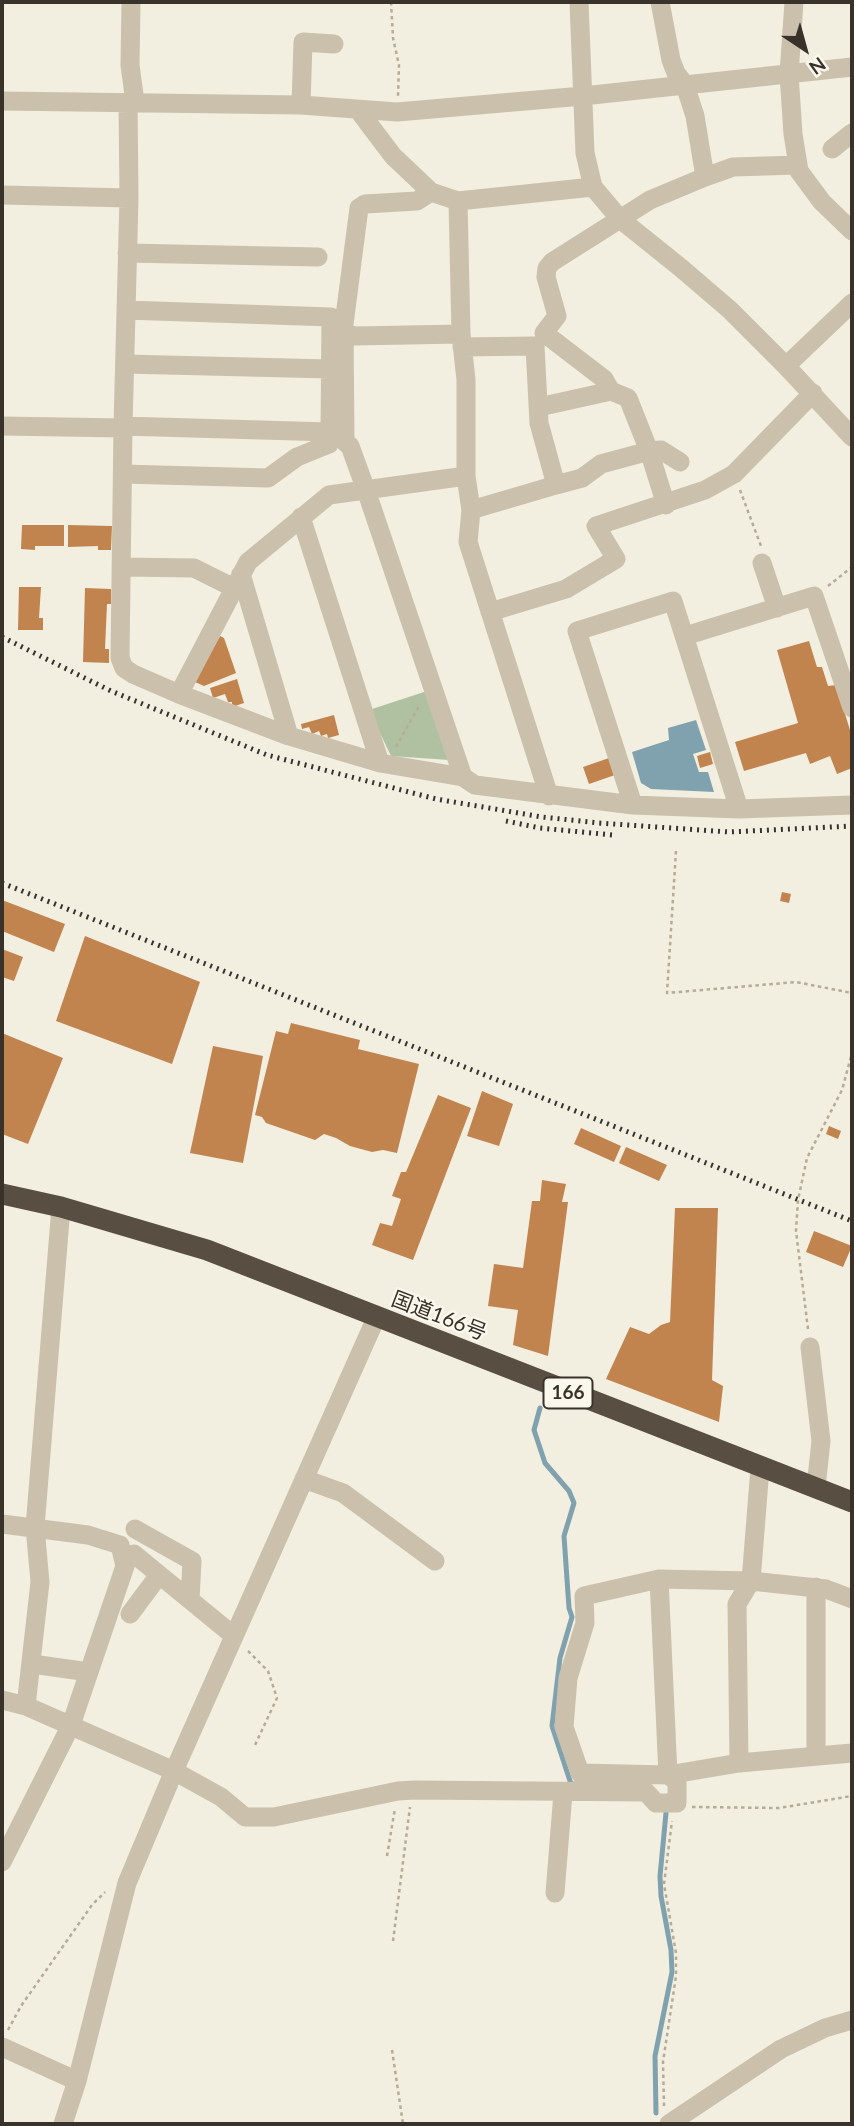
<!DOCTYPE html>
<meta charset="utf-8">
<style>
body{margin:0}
#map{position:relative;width:854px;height:2126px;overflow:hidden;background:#f2eee0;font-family:Lato,sans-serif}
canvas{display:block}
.frame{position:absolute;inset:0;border:4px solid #39322b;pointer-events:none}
.north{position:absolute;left:770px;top:14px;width:70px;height:70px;-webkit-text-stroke:5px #faf7ec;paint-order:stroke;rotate:144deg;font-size:19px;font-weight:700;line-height:28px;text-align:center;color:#39322b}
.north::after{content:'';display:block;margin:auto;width:24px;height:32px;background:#39322b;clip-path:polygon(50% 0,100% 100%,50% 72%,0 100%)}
</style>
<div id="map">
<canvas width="854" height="2126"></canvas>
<div class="frame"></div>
<div class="north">N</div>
</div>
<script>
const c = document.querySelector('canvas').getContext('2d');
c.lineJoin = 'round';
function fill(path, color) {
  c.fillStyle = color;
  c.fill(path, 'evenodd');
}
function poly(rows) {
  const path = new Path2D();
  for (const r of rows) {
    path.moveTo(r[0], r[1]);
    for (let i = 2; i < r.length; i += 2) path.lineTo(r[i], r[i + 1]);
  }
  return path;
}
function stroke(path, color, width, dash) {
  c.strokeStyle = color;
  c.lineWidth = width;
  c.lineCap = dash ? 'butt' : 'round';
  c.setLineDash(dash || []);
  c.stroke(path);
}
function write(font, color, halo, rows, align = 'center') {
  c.font = font + ' Lato,"Noto Sans JP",sans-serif';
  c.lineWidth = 5;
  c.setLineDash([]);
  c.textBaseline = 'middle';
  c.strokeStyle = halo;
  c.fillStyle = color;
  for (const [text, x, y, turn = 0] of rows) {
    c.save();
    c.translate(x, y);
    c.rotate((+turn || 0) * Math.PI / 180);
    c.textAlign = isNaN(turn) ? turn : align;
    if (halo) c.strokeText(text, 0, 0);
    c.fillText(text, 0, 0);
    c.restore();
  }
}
fill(poly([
 [427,691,449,760,391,756,369,710]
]), '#afc1a0');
fill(poly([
 [696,720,706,750,693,754,699,772,708,772,714,792,651,789,641,783,632,752,669,740,668,728]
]), '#80a2ae');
stroke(poly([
 [540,1408,534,1430,545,1463,569,1491,574,1503,564,1536,569,1608,572,1617,560,1658,552,1726,571,1784,575,1784],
 [656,2113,655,2056,672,1972,671,1950,661,1896,660,1876,666,1813]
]), '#80a2ae', 5);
fill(poly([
 [22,525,64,525,64,546,35,546,35,550,21,549],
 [68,525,112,526,111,550,98,550,98,546,68,547],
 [19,587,41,587,39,618,43,618,43,630,18,630],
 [85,588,111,589,111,604,107,604,105,649,109,649,109,663,83,662],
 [220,636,224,638,236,673,204,686,195,682],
 [809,641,817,667,822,667,828,686,836,685,850,730,852,729,852,768,837,774,830,756,810,764,806,753,744,771,735,742,798,723,777,650],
 [237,679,244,703,232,707,232,702,228,702,225,694,213,698,210,688],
 [334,715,339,735,328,738,327,734,321,736,319,731,312,734,309,727,302,729,301,724],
 [710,752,713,764,700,768,697,756],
 [609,758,615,775,589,784,583,767],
 [782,892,791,894,789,903,780,901],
 [2,900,65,924,54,952,2,931],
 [85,936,200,982,172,1064,56,1021],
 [2,949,23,957,14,981,2,977],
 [291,1023,360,1040,358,1049,419,1064,397,1153,383,1150,372,1152,350,1146,336,1138,324,1134,315,1140,266,1123,262,1117,255,1115,276,1031,288,1034],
 [2,1033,63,1058,28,1144,2,1134],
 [213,1046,263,1056,243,1163,190,1153],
 [482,1091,513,1104,499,1146,467,1136],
 [438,1095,471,1108,413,1260,372,1245,380,1223,392,1226,401,1199,392,1196,401,1172,406,1172],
 [829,1126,841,1131,838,1139,826,1134],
 [581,1128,621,1146,614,1162,574,1144],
 [626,1147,667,1165,659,1181,619,1163],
 [542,1180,566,1184,562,1202,568,1202,548,1356,513,1345,518,1310,488,1306,494,1264,523,1268,532,1201,540,1201],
 [675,1208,718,1208,712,1380,723,1386,719,1422,606,1379,630,1327,649,1334,661,1325,670,1322],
 [814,1231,852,1246,843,1267,806,1252]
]), '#c1844f');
stroke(poly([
 [391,2,393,38,399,65,398,96],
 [740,490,761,546],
 [828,586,852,567],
 [396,747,420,704],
 [676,851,667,993,796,982,852,993],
 [808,1329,796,1231,798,1200,807,1158,842,1090,852,1053],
 [248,1651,268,1671,277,1698,255,1745],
 [692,1807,779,1808,852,1796],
 [387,1856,395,1808],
 [393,1941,410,1807],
 [8,2030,21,2006,92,1905,105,1892],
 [392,2050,403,2124],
 [664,2106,663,2062,676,1976,676,1953,664,1884,672,1821]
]), '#b6ab96', 2.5, [3.5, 3.5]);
stroke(poly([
 [131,2,130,65,135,102],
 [579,2,585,153,593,187,620,219,681,268,730,310,786,366,852,437],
 [660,2,671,60,676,73,685,85,695,116,705,177],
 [794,2,789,74,793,134,799,171,822,202,852,231],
 [2,101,301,105,397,112,583,96,852,67],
 [128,102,129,198,123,426,120,658,124,668,133,674,179,694,289,736,380,763,463,777,475,785,633,805,739,809,852,805],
 [301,105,303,42,334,44],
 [359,111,393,156,431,192,458,201,593,187],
 [832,149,852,133],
 [431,192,417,201,365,204,359,208,344,324,345,442,350,446,366,490,463,777],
 [2,195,129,198],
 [458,201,461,334,466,380,466,476,471,510,468,542,549,796],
 [127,253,318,257],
 [344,333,355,336,461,334],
 [462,347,535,346,539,423,556,485,471,510],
 [125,364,330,369],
 [786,366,852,303],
 [539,407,611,391],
 [2,426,123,428],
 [123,426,330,432],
 [123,474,268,478,297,457,329,444,330,432,331,317,126,310],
 [556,485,582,478,601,464,649,451,661,450,680,462],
 [666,505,649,451,628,398,611,391,604,379,544,333,557,316,546,277,547,268,552,262,650,200,705,177,733,167,798,165],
 [301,517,380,763],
 [762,563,777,608],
 [122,567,194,568,234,588],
 [241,574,289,736],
 [490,612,566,589,616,559,596,526,705,490,734,474,813,393],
 [685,636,814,596,852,708],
 [179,694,248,562,329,495,466,476],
 [633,805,577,631,673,601,739,809],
 [61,1207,35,1527,40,1582,26,1706,174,1771,221,1797,245,1817,274,1817,398,1791,415,1790,646,1792,656,1803,677,1803,677,1781,668,1775],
 [810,1347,821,1441,816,1487],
 [304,1479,343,1493,435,1561],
 [2,1524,88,1535,120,1545,125,1566,71,1725,2,1862],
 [135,1529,192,1561,190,1600],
 [134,1554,234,1636],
 [659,1579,668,1775],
 [852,1599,826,1589,751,1581,659,1579,584,1596,585,1623,568,1678,564,1727,580,1773,668,1775,739,1763,852,1753],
 [130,1614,159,1575],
 [32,1664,89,1672],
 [2,1700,26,1706],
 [816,1756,816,1587],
 [739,1763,737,1604,751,1581,760,1468],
 [555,1893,563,1793],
 [2,2047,77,2081],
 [63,2124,77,2081,127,1883,174,1771,376,1318],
 [669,2124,781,2049,825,2028,852,2020]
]), '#cac0ac', 19);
stroke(poly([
 [2,1194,61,1207,207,1250,852,1502]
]), '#594e42', 21);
stroke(poly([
 [2,637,111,691,267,755,436,799,542,817,599,823,729,832,852,826],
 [506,821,540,828,613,835],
 [2,883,852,1221]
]), '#39322b', 5, [2, 5]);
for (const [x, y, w] of [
 [568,1393,49]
]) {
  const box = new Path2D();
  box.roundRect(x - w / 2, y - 15.5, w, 31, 5);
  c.fillStyle = '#faf7ec';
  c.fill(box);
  stroke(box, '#39322b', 2);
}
write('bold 19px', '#39322b', null, [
 ["166",568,1393]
]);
write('21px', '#39322b', '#faf7ec', [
 ["国道166号",439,1316,21]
]);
</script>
